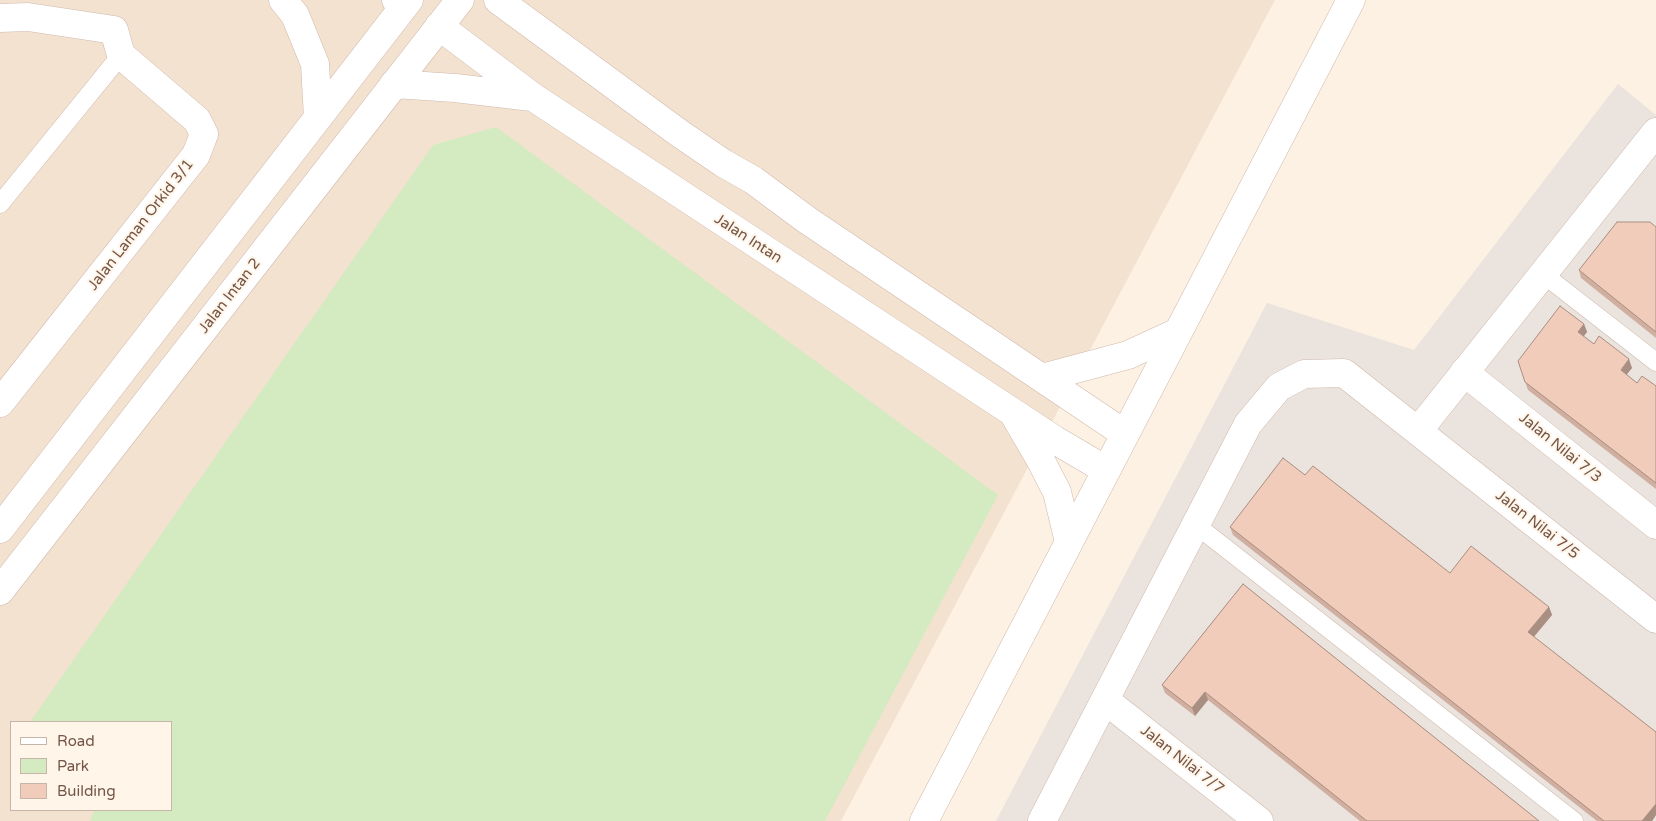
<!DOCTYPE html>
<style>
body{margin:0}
#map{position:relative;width:1656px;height:821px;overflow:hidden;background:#fcf1e2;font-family:"Varela Round",sans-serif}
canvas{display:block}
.legend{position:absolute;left:10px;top:721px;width:162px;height:90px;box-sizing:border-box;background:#fff5e9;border:1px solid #c7b5a9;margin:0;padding:6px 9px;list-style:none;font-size:15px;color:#745548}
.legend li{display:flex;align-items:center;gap:10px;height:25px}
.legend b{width:25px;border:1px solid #c7b5a9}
</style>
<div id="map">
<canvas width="1656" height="821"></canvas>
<ul class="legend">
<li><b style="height:6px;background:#fff"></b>Road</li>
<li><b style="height:14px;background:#d4eac1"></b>Park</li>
<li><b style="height:14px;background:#f2ccba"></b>Building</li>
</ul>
</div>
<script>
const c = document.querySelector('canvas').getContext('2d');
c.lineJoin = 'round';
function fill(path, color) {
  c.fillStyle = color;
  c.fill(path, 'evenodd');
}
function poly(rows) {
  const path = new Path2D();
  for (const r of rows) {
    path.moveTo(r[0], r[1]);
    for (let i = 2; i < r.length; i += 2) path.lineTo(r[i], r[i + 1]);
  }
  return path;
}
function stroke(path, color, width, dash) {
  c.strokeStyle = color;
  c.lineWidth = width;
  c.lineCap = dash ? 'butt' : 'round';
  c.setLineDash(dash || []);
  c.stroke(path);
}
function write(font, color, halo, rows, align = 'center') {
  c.font = font + ' "Varela Round",sans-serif';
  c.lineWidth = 4;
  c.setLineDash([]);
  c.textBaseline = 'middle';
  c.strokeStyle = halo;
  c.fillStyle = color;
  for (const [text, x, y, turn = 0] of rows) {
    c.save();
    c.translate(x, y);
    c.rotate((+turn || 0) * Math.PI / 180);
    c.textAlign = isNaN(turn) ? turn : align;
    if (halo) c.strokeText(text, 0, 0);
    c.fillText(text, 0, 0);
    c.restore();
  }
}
fill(poly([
 [0,0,1275,0,841,821,0,821],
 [11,722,171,722,171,810,11,810]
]), '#f4e2d1');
fill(poly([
 [1618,84,1656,115,1656,821,996,821,1267,303,1414,350]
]), '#ebe3dd');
fill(poly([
 [496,127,998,495,825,821,90,821,94,810,171,810,171,722,30,722,433,145]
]), '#d4eac1');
const service = poly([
 [0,204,121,55],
 [1543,274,1656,362],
 [1196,525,1574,821]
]);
const minor = poly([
 [0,18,28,17,114,30,121,55,197,120,204,134,196,155,0,403],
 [1464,372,1656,525],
 [1418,431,1656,132],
 [0,529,409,0],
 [0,591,460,0],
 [1105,700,1259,821],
 [924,821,1351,0],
 [1042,821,1248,424,1279,387,1304,374,1344,373,1656,619]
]);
const tertiary = poly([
 [283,0,295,15,315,64,318,118],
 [396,0,405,5],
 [498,0,679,133,723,163,753,180,807,220,1125,434],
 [439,26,533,97,1055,440,1106,470],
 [394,84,455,88,532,97],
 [1042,378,1128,355,1178,332],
 [1016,418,1040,459,1057,492,1069,542]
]);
stroke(service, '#d0b9ac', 19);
stroke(minor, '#d0b9ac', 29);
stroke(tertiary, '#d0b9ac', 29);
stroke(service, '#fff', 18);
stroke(minor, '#fff', 28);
stroke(tertiary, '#fff', 28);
fill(poly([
 [1656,227,1656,338,1581,278,1579,270],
 [1584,324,1587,332,1583,336,1594,344,1632,368,1626,374,1637,383,1656,386,1656,489,1528,390,1518,361],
 [1305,475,1450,573,1549,607,1552,615,1534,637,1656,732,1656,815,1652,821,1597,821,1233,535,1230,527],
 [1243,584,1539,821,1360,821,1208,700,1195,716,1165,693,1162,685]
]), '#d0afa0');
fill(poly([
 [1584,324,1587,332,1581,340,1578,332],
 [1629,359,1632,368,1624,378,1621,370],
 [1549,607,1552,615,1531,640,1528,632],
 [1205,692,1208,700,1195,716,1192,708],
 [1656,804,1656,815,1652,821,1642,821]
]), '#a98f82');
const building = poly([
 [1617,222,1650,222,1656,227,1656,332,1579,270,1617,222],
 [1560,306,1584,324,1578,332,1594,344,1599,336,1629,359,1621,370,1637,383,1642,376,1656,386,1656,483,1525,382,1518,361,1560,306],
 [1283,458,1305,475,1313,466,1450,573,1471,546,1549,607,1528,632,1656,732,1656,804,1642,821,1604,821,1230,527,1283,458],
 [1243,584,1539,821,1367,821,1205,692,1192,708,1162,685,1243,584]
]);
fill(building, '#f2ccba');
stroke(building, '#a98f82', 1);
write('15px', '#745548', '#fff5e9', [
 ["Jalan Laman Orkid 3/1",141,225,-52],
 ["Jalan Intan",748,239,33],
 ["Jalan Intan 2",230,296,-52],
 ["Jalan Nilai 7/3",1560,448,39],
 ["Jalan Nilai 7/5",1537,525,38],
 ["Jalan Nilai 7/7",1182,760,38]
]);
</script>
